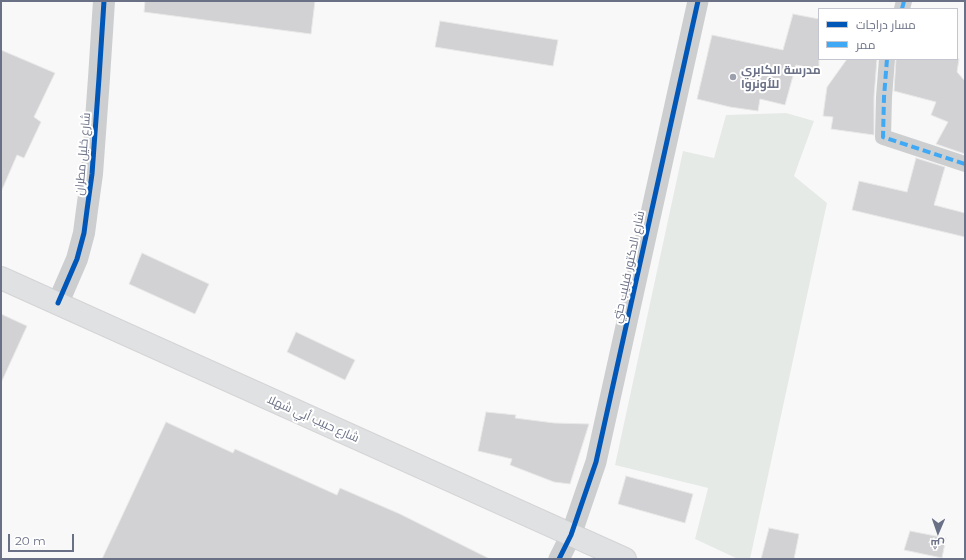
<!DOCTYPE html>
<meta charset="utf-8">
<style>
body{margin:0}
#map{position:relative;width:966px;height:560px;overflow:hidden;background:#f8f8f8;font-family:Montserrat,Cairo,sans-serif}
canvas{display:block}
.frame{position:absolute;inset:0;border:2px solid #6a7085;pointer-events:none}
.legend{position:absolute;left:818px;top:8px;width:140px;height:52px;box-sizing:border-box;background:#fff;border:1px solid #c3c6ce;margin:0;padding:5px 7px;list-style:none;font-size:12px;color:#6a7085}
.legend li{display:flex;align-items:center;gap:8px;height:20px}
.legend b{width:20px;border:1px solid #c3c6ce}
.north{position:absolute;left:918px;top:512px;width:40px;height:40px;-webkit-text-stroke:3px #fff;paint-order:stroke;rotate:182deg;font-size:11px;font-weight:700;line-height:16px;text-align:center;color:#6a7085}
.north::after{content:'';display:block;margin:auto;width:14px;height:18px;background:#6a7085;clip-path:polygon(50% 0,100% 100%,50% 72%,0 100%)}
.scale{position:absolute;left:8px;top:534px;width:66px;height:18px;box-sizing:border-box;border:2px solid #6a7085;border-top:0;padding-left:5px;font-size:12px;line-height:14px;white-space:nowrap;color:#6a7085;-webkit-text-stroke:3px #fff;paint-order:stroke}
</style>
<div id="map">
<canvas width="966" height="560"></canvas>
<div class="frame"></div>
<ul class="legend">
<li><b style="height:5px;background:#0057b8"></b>مسار دراجات</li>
<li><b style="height:5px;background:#3fa9f5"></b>ممر</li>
</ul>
<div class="north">ش</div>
<div class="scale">20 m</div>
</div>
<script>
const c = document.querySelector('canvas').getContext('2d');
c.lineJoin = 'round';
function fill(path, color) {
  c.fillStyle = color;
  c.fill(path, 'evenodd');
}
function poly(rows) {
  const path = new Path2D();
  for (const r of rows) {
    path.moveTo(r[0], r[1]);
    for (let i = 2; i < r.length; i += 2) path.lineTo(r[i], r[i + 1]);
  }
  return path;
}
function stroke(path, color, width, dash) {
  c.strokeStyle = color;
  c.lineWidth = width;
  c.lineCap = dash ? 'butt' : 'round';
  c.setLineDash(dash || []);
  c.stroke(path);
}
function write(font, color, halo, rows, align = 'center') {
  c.font = font + ' Montserrat,Cairo,sans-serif';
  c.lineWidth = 4;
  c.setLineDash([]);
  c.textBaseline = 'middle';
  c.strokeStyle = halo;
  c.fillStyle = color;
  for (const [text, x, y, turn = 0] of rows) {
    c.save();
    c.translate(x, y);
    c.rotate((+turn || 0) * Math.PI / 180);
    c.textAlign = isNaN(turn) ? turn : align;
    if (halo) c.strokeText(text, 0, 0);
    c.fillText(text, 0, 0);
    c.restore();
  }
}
fill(poly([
 [786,113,814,121,794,176,827,203,750,559,738,559,695,539,708,488,615,465,683,151,714,158,726,115]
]), '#e6eae7');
const building = poly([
 [145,1,315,1,311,34,144,12,145,1],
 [793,14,819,19,819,70,796,65,785,105,760,99,758,111,730,107,697,99,712,35,783,50,793,14],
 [440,21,558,40,553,66,435,47,440,21],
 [1,50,55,73,34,117,41,122,24,158,17,155,1,192,1,50],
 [847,59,877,59,874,97,874,135,831,129,833,117,823,116,827,87,847,59],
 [896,59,959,59,957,72,965,81,965,154,936,144,948,122,931,115,936,102,894,91,896,59],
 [916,158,945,167,934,205,965,213,965,237,852,210,859,181,907,192,916,158],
 [142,253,209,284,195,314,129,284,142,253],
 [1,314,27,326,1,383,1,314],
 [296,332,355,360,345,380,287,352,296,332],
 [486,412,516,415,515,418,554,423,589,424,570,484,554,482,510,465,512,459,478,451,486,412],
 [166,422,233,453,235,449,337,495,340,488,400,514,490,559,102,559,166,422],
 [626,476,693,494,685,523,618,504,626,476],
 [769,528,799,534,794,559,761,559,769,528],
 [910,531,946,538,942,558,904,550,910,531]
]);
fill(building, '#d2d2d4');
stroke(building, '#e8e8e8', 1);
const secondary = poly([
 [1,278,625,559]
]);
stroke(secondary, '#d4d4d6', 24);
stroke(poly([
 [902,9,904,1],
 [887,59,884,97,883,137,965,164]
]), '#cdcecf', 16);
stroke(poly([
 [559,559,571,535,596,462,698,1]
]), '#cdcecf', 21);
stroke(poly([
 [58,303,77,259,84,233,87,210,92,174,99,78,104,1]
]), '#cdcecf', 22);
stroke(secondary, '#e0e1e2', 22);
stroke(poly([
 [902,9,904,1],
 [887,59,884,97,883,137,965,164]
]), '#3fa9f5', 4, [8, 4]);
stroke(poly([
 [58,303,77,259,84,233,87,210,92,174,99,78,104,1],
 [559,559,571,535,596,462,698,1]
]), '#0057b8', 5);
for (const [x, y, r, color] of [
 [733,77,4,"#9ca0ad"]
]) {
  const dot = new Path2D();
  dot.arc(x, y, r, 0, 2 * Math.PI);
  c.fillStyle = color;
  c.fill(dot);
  stroke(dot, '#fff', 1.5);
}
write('bold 12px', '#6a7085', '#fff', [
 ["مدرسة الكابري",741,70],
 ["للأونروا",741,84]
], 'left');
write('12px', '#6a7085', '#fff', [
 ["شارع خليل مطران",83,154,-85],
 ["شارع الدكتور فيليب حتي",629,267,-78],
 ["شارع حبيب أبي شهلا",313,419,24]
]);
</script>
